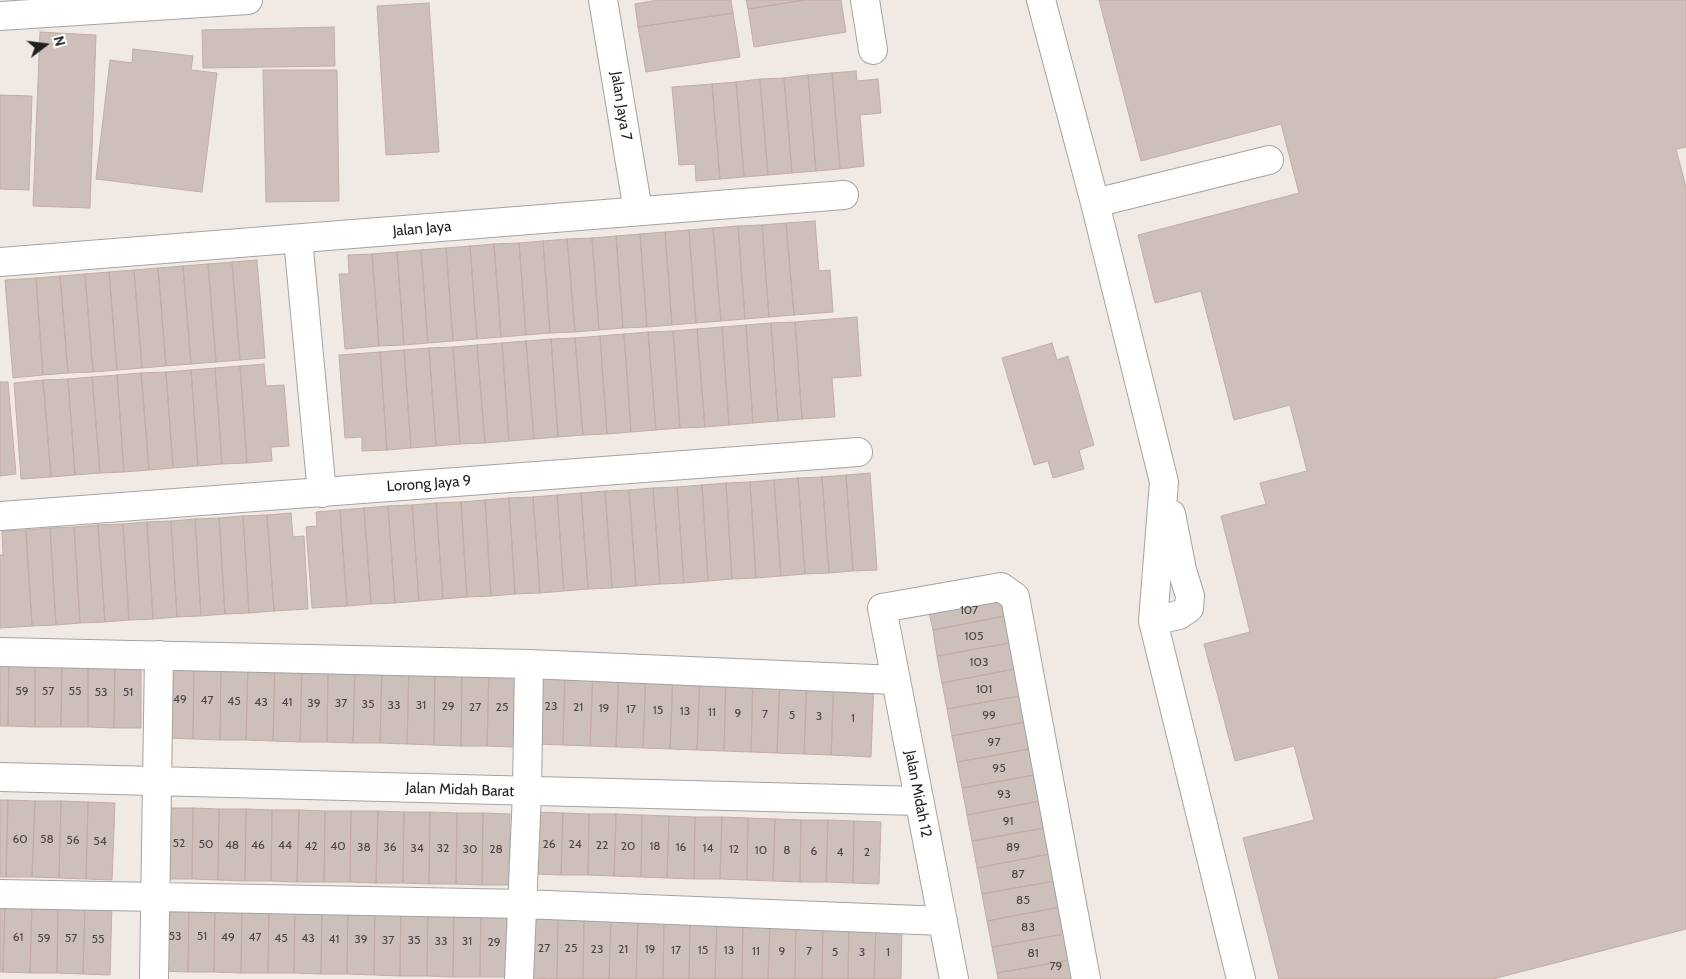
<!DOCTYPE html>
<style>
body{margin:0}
#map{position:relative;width:1686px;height:979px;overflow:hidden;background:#f1eae4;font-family:Cabin,sans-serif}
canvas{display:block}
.north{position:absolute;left:20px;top:20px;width:50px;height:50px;-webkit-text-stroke:4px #fff;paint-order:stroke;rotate:75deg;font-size:14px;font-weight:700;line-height:20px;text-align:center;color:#1f1f1f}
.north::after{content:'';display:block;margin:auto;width:18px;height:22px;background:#1f1f1f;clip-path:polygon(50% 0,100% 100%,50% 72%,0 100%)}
</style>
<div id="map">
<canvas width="1686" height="979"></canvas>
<div class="north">N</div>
</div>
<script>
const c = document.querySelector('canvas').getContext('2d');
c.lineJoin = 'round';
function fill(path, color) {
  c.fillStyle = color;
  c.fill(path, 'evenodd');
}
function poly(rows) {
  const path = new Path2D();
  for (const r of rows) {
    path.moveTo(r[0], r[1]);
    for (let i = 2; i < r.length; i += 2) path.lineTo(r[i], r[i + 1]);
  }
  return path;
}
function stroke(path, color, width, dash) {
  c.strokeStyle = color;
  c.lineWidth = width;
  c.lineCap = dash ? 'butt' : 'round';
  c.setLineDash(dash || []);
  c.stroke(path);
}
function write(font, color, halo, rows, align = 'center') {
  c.font = font + ' Cabin,sans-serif';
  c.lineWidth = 4.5;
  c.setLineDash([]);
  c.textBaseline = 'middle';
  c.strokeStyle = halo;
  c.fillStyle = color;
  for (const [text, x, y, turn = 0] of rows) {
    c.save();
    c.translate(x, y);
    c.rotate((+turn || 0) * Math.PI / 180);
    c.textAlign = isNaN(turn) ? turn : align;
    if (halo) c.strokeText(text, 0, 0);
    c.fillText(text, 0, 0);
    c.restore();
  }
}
const building = poly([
 [657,0,731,0,733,13,638,27,635,4,657,0],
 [746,0,805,0,748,9,746,0],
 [805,0,841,0,846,32,754,47,748,9,805,0],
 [1099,0,1686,0,1686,147,1676,149,1686,187,1686,929,1493,979,1279,979,1243,838,1314,820,1294,746,1235,761,1204,644,1250,632,1221,516,1266,504,1260,483,1307,471,1290,405,1234,420,1201,291,1155,303,1138,235,1299,193,1281,124,1141,161,1099,0],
 [429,3,439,152,386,155,377,6,429,3],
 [733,13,740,57,646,72,638,27,733,13],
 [334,27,335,66,203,68,202,30,334,27],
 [40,32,96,35,90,208,33,206,40,32],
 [133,49,193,56,191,70,217,73,202,192,96,179,110,60,132,63,133,49],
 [263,70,337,70,339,201,266,202,263,70],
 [856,71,857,81,878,79,881,113,860,115,864,166,840,169,832,73,856,71],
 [832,73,840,169,816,171,808,75,832,73],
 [808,75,816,171,792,173,784,78,808,75],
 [784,78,792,173,768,175,760,79,784,78],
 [760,79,768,175,744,177,736,82,760,79],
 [736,82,744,177,720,179,712,84,736,82],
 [712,84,720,179,696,181,695,164,679,165,672,87,712,84],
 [0,95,32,96,29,190,0,189,0,95],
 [815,221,819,271,830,270,833,312,794,315,786,223,815,221],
 [786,223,794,315,769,317,762,225,786,223],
 [762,225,769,317,745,319,738,226,762,225],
 [738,226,745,319,721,321,713,228,738,226],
 [713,228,721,321,696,323,689,230,713,228],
 [689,230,696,323,672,325,665,232,689,230],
 [665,232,672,325,647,327,640,234,665,232],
 [640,234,647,327,623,328,616,236,640,234],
 [616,236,623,328,599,330,592,238,616,236],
 [592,238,599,330,575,332,567,239,592,238],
 [567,239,575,332,550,333,543,241,567,239],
 [543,241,550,333,526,335,519,243,543,241],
 [519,243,526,335,501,337,494,244,519,243],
 [494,244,501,337,477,339,470,246,494,244],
 [470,246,477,339,453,341,446,248,470,246],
 [446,248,453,341,428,343,421,250,446,248],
 [421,250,428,343,404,345,397,252,421,250],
 [397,252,404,345,379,346,372,254,397,252],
 [372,254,379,346,345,349,339,274,349,274,348,255,372,254],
 [257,260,265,358,240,360,232,262,257,260],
 [232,262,240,360,216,362,208,264,232,262],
 [208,264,216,362,191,364,183,266,208,264],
 [183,266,191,364,166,366,158,268,183,266],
 [158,268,166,366,142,368,134,270,158,268],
 [134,270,142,368,117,370,109,272,134,270],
 [109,272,117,370,93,372,85,274,109,272],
 [85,274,93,372,68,373,60,276,85,274],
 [60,276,68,373,43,375,36,278,60,276],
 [36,278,43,375,13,378,5,280,36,278],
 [857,317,861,376,832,378,835,417,802,419,795,322,857,317],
 [795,322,802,419,778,421,771,323,795,322],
 [771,323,778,421,753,423,746,325,771,323],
 [746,325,753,423,729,425,722,327,746,325],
 [722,327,729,425,705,427,697,329,722,327],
 [697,329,705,427,680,428,673,331,697,329],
 [673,331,680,428,656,430,648,332,673,331],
 [648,332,656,430,631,432,624,334,648,332],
 [624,334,631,432,607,434,600,336,624,334],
 [600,336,607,434,583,435,575,338,600,336],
 [575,338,583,435,558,437,551,339,575,338],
 [551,339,558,437,534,439,526,341,551,339],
 [526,341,534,439,509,441,502,343,526,341],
 [502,343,509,441,485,443,477,345,502,343],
 [1052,343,1057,360,1068,356,1094,445,1079,450,1084,469,1053,478,1048,461,1034,465,1002,358,1052,343],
 [477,345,485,443,460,444,453,347,477,345],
 [453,347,460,444,436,446,429,348,453,347],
 [429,348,436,446,411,448,404,350,429,348],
 [404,350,411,448,387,450,380,352,404,350],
 [380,352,387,450,362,451,362,437,345,438,339,355,380,352],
 [264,364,266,386,284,385,289,446,271,447,272,461,247,463,240,366,264,364],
 [240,366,247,463,222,464,215,368,240,366],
 [215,368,222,464,198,466,191,370,215,368],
 [191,370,198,466,173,468,166,372,191,370],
 [166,372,173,468,149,470,141,373,166,372],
 [141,373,149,470,124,472,117,375,141,373],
 [117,375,124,472,100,473,92,377,117,375],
 [92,377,100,473,75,475,68,379,92,377],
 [68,379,75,475,51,477,43,380,68,379],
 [43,380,51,477,21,479,14,383,43,380],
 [0,382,8,382,16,474,0,476,0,382],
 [870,473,877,570,853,571,846,475,870,473],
 [846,475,853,571,829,573,822,477,846,475],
 [822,477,829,573,805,574,798,478,822,477],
 [798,478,805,574,781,576,774,480,798,478],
 [774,480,781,576,756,578,750,482,774,480],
 [750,482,756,578,732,579,726,483,750,482],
 [726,483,732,579,708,581,702,485,726,483],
 [702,485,708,581,684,583,677,487,702,485],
 [677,487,684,583,660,584,653,488,677,487],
 [653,488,660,584,636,586,629,490,653,488],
 [629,490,636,586,612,588,605,491,629,490],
 [605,491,612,588,588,589,581,493,605,491],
 [581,493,588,589,564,591,557,495,581,493],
 [557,495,564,591,540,593,533,497,557,495],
 [533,497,540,593,515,594,509,498,533,497],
 [509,498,515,594,491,596,485,500,509,498],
 [485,500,491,596,467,597,461,502,485,500],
 [461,502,467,597,443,599,436,503,461,502],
 [436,503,443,599,419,601,412,505,436,503],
 [412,505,419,601,395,603,388,506,412,505],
 [388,506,395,603,371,604,364,508,388,506],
 [364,508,371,604,347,606,340,510,364,508],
 [340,510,347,606,312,608,306,527,317,526,316,512,340,510],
 [291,513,293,537,304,536,308,609,274,611,267,515,291,513],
 [267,515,274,611,249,613,243,516,267,515],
 [243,516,249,613,225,614,219,518,243,516],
 [219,518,225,614,201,616,195,519,219,518],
 [195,519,201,616,177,617,171,521,195,519],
 [171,521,177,617,153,619,147,522,171,521],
 [147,522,153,619,129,620,123,524,147,522],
 [123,524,129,620,105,622,98,525,123,524],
 [98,525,105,622,80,623,74,527,98,525],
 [74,527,80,623,56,625,50,528,74,527],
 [50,528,56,625,32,626,26,530,50,528],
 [26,530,32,626,0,628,0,555,3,555,2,531,26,530],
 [1005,589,1010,615,933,630,927,604,1005,589],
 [1010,615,1015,642,937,656,933,630,1010,615],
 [1015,642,1020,668,942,683,937,656,1015,642],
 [0,655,9,655,8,726,0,726,0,655],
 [9,655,35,655,35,727,8,726,9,655],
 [35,655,62,655,61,727,35,727,35,655],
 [62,655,88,655,88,727,61,727,62,655],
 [88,655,115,656,114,728,88,727,88,655],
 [115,656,141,656,141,728,114,728,115,656],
 [168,660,194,660,193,739,166,738,168,660],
 [194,660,221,661,220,740,193,739,194,660],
 [221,661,248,662,246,740,220,740,221,661],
 [248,662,275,663,273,741,246,740,248,662],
 [275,663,302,663,300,742,273,741,275,663],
 [302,663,328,664,327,742,300,742,302,663],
 [328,664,355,664,353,743,327,742,328,664],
 [355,664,382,665,380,743,353,743,355,664],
 [382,665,409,666,407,744,380,743,382,665],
 [409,666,435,666,434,745,407,744,409,666],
 [435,666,462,667,461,746,434,745,435,666],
 [462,667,489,668,487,746,461,746,462,667],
 [489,668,516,669,514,747,487,746,489,668],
 [539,668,565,669,563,745,536,744,539,668],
 [1020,668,1025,695,947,709,942,683,1020,668],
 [565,669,593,670,590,746,563,745,565,669],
 [593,670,619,671,616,747,590,746,593,670],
 [619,671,646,672,643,748,616,747,619,671],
 [646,672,673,673,670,749,643,748,646,672],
 [673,673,700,674,697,750,670,749,673,673],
 [700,674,726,674,724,751,697,750,700,674],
 [726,674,753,676,751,752,724,751,726,674],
 [753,676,780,677,777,753,751,752,753,676],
 [780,677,807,678,804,754,777,753,780,677],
 [807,678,834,679,831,755,804,754,807,678],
 [834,679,874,680,871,757,831,755,834,679],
 [1025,695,1030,721,952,736,947,709,1025,695],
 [1030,721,1035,748,957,762,952,736,1030,721],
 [1035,748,1040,774,962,788,957,762,1035,748],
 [1040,774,1045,800,967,815,962,788,1040,774],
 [0,800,8,800,6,877,0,877,0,800],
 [8,800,35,801,32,877,6,877,8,800],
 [1045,800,1050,827,972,841,967,815,1045,800],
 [35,801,61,801,59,878,32,877,35,801],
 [61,801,88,802,86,879,59,878,61,801],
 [88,802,115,803,112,880,86,879,88,802],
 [166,808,193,808,192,879,165,879,166,808],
 [193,808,219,809,218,880,192,879,193,808],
 [219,809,246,809,245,881,218,880,219,809],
 [246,809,272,810,271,881,245,881,246,809],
 [272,810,299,810,297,882,271,881,272,810],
 [299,810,325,811,324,882,297,882,299,810],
 [325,811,351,811,350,882,324,882,325,811],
 [351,811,378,811,376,883,350,882,351,811],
 [378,811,404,812,403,883,376,883,378,811],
 [404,812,430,812,429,884,403,883,404,812],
 [430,812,457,813,456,884,429,884,430,812],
 [536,812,563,813,561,875,535,874,536,812],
 [457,813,483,813,482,885,456,884,457,813],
 [483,813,510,814,509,885,482,885,483,813],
 [563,813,589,814,588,875,561,875,563,813],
 [589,814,616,814,614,876,588,875,589,814],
 [616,814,642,815,641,877,614,876,616,814],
 [642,815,669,816,667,878,641,877,642,815],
 [669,816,695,817,694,879,667,878,669,816],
 [695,817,722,817,720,879,694,879,695,817],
 [722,817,748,818,747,880,720,879,722,817],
 [748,818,775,819,773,881,747,880,748,818],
 [775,819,801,820,800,882,773,881,775,819],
 [801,820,828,820,826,882,800,882,801,820],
 [828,820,854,821,853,883,826,882,828,820],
 [854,821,881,822,879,884,853,883,854,821],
 [1050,827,1055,853,977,868,972,841,1050,827],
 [1055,853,1060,880,982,894,977,868,1055,853],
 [1060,880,1065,906,987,921,982,894,1060,880],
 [162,900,189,900,188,972,161,971,162,900],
 [189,900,215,901,214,972,188,972,189,900],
 [0,901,5,901,3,972,0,972,0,901],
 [5,901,32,902,30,973,3,972,5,901],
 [215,901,242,901,241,973,214,972,215,901],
 [242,901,269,902,268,973,241,973,242,901],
 [32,902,58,903,57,973,30,973,32,902],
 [269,902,295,902,294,973,268,973,269,902],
 [295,902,322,903,321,974,294,973,295,902],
 [58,903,85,904,83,974,57,973,58,903],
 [322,903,348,904,347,974,321,974,322,903],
 [85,904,112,905,110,975,83,974,85,904],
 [348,904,375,904,374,975,347,974,348,904],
 [375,904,401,904,400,976,374,975,375,904],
 [401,904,428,905,427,976,400,976,401,904],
 [428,905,454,905,453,977,427,976,428,905],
 [454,905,481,906,480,977,453,977,454,905],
 [481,906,507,906,507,977,480,977,481,906],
 [1065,906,1070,933,992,947,987,921,1065,906],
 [532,916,558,917,557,979,530,978,532,916],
 [558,917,584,918,583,979,557,979,558,917],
 [584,918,611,918,609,979,583,979,584,918],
 [611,918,638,919,636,979,609,979,611,918],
 [638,919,664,920,663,979,636,979,638,919],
 [664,920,690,920,689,979,663,979,664,920],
 [690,920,717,921,715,979,689,979,690,920],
 [717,921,743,922,742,979,715,979,717,921],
 [743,922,770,923,768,979,742,979,743,922],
 [770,923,796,923,795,979,768,979,770,923],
 [796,923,823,924,822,979,795,979,796,923],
 [823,924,849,925,848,979,822,979,823,924],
 [849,925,876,925,874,979,848,979,849,925],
 [876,925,902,926,901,979,874,979,876,925],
 [1070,933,1075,959,997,973,992,947,1070,933],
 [1075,959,1079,979,998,979,997,973,1075,959]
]);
fill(building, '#cdbfba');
stroke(building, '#c4aca5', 1);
const minor = poly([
 [603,0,638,211],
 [865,0,873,50],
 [1041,0,1095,203,1164,482,1153,621,1241,979],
 [0,16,248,0],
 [1095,203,1269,160],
 [298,239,322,493],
 [0,262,844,195],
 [0,516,858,452],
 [1153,621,1179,615,1189,608,1190,596,1182,570,1171,514],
 [0,652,529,664,896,680],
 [0,777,919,801],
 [0,894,523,904,943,921],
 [154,979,159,655],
 [519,979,527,792,529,664],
 [954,979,882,608,1001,587,1015,597,1086,979]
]);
stroke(minor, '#a3a3a3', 30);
stroke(minor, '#fff', 28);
write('12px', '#4a4746', null, [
 ["107",969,610],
 ["105",974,636],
 ["103",979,662],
 ["101",984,689],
 ["59",22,691],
 ["57",48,691],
 ["55",75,691],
 ["53",101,692],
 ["51",128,692],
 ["49",180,699],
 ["47",207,700],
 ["45",234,701],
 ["43",261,702],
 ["41",287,702],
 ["39",314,703],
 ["37",341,703],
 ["35",368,704],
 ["33",394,705],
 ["31",421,705],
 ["29",448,706],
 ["23",551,706],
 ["27",475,707],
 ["25",502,707],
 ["21",578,707],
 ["19",604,708],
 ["17",631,709],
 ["15",658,710],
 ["13",685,711],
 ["11",712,712],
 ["9",738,713],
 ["7",765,714],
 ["5",792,715],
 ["99",989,715],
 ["3",819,716],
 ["1",853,718],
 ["97",994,742],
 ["95",999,768],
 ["93",1004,794],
 ["91",1008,821],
 ["60",20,839],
 ["58",47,839],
 ["56",73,840],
 ["54",100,841],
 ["52",179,843],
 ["50",206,844],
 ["26",549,844],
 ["24",575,844],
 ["48",232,845],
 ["46",258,845],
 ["44",285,845],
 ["22",602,845],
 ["42",311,846],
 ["40",338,846],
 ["20",628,846],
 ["18",655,846],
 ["38",364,847],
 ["36",390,847],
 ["16",681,847],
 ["89",1013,847],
 ["34",417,848],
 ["32",443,848],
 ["14",708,848],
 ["30",470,849],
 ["28",496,849],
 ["12",734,849],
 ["10",761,850],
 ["8",787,850],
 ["6",814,851],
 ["4",840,852],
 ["2",867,852],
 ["87",1018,874],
 ["85",1023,900],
 ["83",1028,927],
 ["53",175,936],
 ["51",202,936],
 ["61",18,937],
 ["49",228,937],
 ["47",255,937],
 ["59",44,938],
 ["57",71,938],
 ["45",281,938],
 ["43",308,938],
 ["55",98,939],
 ["41",334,939],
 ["39",361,939],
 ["37",388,940],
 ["35",414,940],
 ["33",441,941],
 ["31",467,941],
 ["29",494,942],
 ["27",544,948],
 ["25",571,948],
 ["23",597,949],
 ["21",623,949],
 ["19",650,949],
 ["17",676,950],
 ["15",703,950],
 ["13",729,950],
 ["11",756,951],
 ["9",782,951],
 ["7",809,951],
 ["5",835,952],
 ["3",862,952],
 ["1",888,952],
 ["81",1033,953],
 ["79",1056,966]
]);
write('15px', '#1f1f1f', '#fff', [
 ["Jalan Jaya 7",621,106,81],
 ["Jalan Jaya",422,229,-5],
 ["Lorong Jaya 9",429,484,-4],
 ["Jalan Midah Barat",460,790,2],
 ["Jalan Midah 12",918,794,79]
]);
</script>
